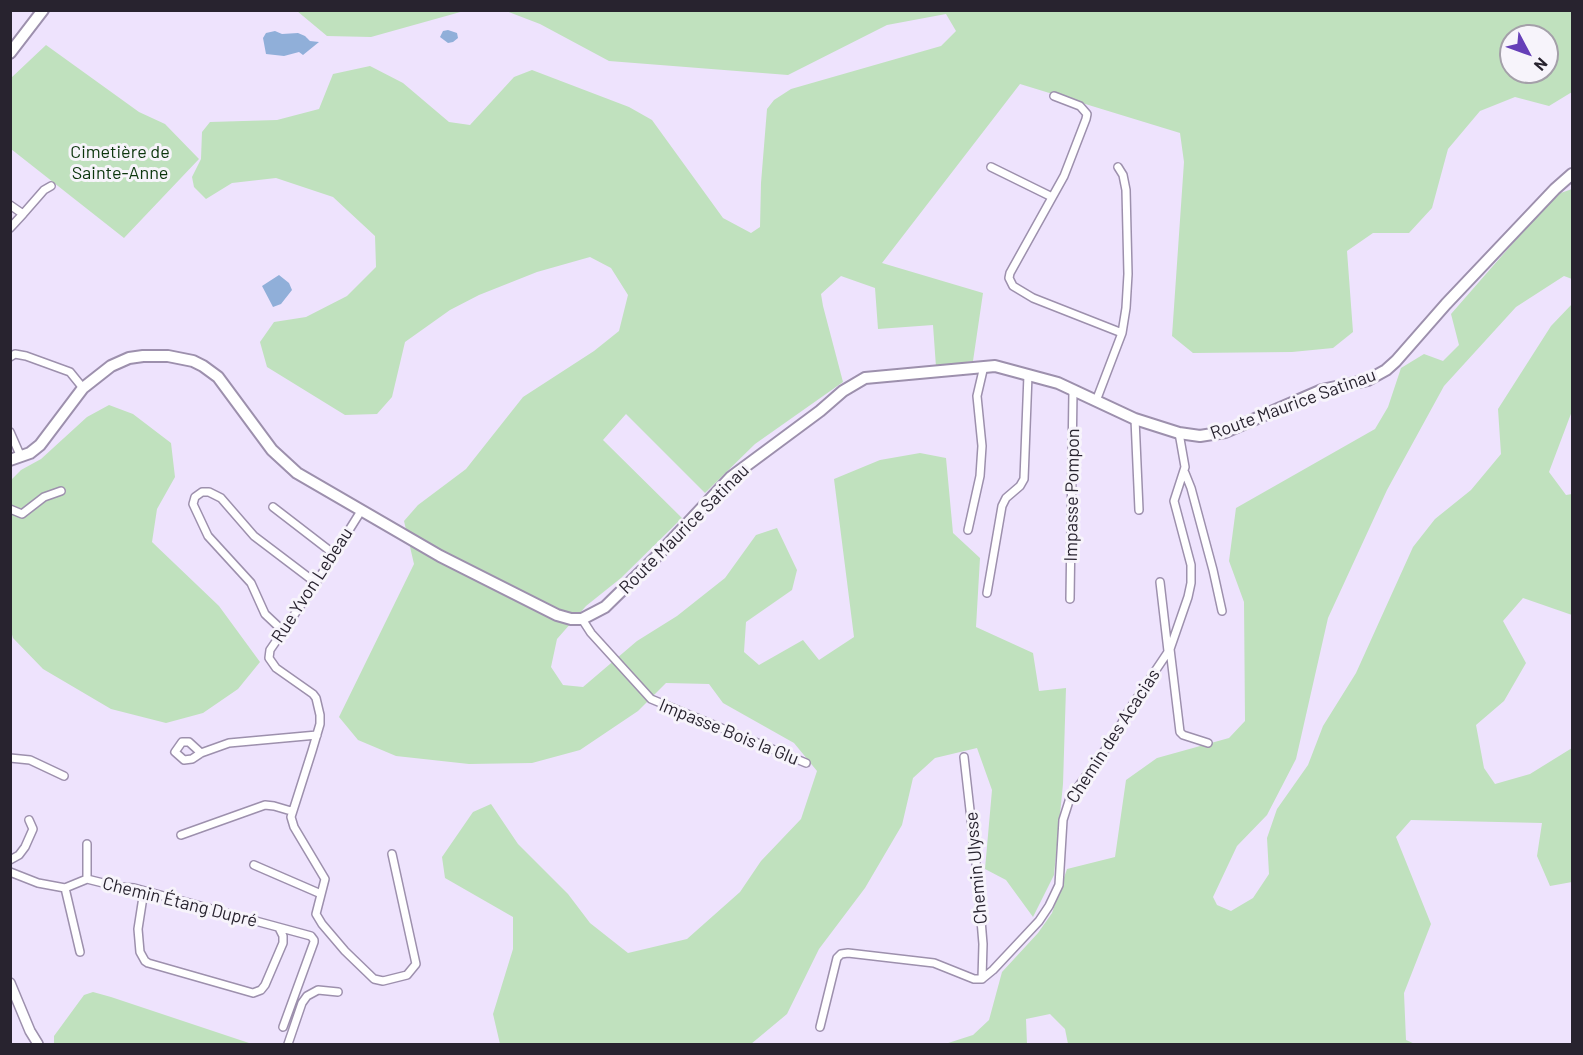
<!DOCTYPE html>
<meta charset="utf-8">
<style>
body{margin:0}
#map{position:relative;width:1583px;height:1055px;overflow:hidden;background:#eee3fd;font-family:Barlow,sans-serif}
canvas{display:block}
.frame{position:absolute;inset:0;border:12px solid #28232f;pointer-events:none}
.north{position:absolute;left:1499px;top:24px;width:60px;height:60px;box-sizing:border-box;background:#f7f4fb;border:2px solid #a4a0a9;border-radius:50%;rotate:131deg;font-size:16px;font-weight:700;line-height:24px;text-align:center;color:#28232f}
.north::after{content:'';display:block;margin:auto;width:21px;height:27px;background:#663fb8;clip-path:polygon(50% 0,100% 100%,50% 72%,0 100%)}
</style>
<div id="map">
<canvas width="1583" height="1055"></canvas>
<div class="frame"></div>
<div class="north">N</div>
</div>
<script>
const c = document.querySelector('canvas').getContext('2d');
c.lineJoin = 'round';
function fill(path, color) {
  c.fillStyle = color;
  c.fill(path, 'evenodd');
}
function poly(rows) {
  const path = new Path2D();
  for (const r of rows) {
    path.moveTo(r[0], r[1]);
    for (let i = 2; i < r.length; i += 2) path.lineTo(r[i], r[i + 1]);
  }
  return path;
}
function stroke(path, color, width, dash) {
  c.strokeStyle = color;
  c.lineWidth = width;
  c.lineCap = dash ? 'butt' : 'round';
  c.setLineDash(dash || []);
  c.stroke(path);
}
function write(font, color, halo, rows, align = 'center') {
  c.font = font + ' Barlow,sans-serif';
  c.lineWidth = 6;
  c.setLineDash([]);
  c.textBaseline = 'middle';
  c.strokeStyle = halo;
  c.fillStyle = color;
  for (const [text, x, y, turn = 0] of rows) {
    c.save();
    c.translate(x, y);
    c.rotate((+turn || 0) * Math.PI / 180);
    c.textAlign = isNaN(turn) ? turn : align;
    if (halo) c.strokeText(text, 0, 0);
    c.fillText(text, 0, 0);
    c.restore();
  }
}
fill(poly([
 [297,11,464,11,371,37,327,36],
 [506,11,1572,11,1572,92,1549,106,1515,97,1480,111,1448,149,1432,208,1409,233,1373,233,1347,251,1353,332,1333,348,1292,352,1193,353,1172,336,1184,162,1180,133,1020,84,882,263,983,293,973,361,936,367,933,325,878,329,875,288,841,276,821,294,823,306,843,382,755,444,705,493,626,414,603,440,682,518,621,578,586,606,557,639,551,667,563,685,583,687,637,641,677,616,725,578,756,535,777,528,797,570,792,590,746,622,744,652,759,665,803,640,819,660,854,637,834,479,880,460,920,453,946,458,953,533,980,558,976,627,1033,653,1039,691,1066,688,1063,784,1054,875,1033,917,1006,880,985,869,992,790,977,748,935,758,913,778,902,825,865,888,819,949,787,1014,751,1044,500,1044,493,1014,513,949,513,917,445,878,442,857,473,812,491,804,518,844,568,894,590,923,628,953,687,939,740,892,761,861,801,819,817,771,794,743,723,703,709,684,666,683,638,711,580,750,532,763,469,764,396,756,358,740,339,717,414,564,404,521,418,505,466,469,523,397,594,351,619,331,628,295,611,268,590,257,537,272,479,295,450,310,405,342,392,397,377,414,345,415,267,367,260,342,274,322,306,317,347,296,376,267,375,236,333,197,276,178,232,183,206,199,194,187,192,177,201,159,202,132,210,122,277,120,319,109,333,74,370,66,403,83,449,122,470,125,514,77,532,70,629,107,652,120,723,218,751,233,760,227,761,183,767,109,774,100,791,89,941,46,956,31,946,14,887,25,788,75,609,61,540,24],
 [1511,36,1547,36,1547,72,1511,72],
 [46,45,139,112,165,124,199,159,124,238,11,149,11,78],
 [1572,189,1572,279,1564,276,1516,307,1444,386,1387,490,1328,618,1296,759,1267,815,1237,846,1213,897,1217,905,1231,911,1253,898,1269,874,1267,838,1277,809,1308,765,1323,726,1356,673,1413,547,1435,519,1471,490,1501,454,1498,409,1551,326,1572,304,1572,411,1549,472,1566,495,1572,494,1572,615,1523,598,1503,621,1526,663,1504,701,1476,725,1484,768,1495,784,1530,774,1572,748,1572,882,1550,886,1537,856,1542,823,1411,820,1396,837,1431,924,1404,993,1406,1040,1415,1044,1068,1044,1065,1029,1050,1014,1026,1019,1027,1044,945,1044,973,1035,989,1020,1002,972,1038,933,1052,913,1067,869,1115,857,1126,780,1157,758,1229,738,1245,721,1244,602,1229,561,1236,508,1375,429,1388,407,1401,368,1424,354,1443,361,1459,345,1451,314,1555,195],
 [109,405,133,414,171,443,175,477,157,509,152,542,219,606,260,662,238,689,203,713,166,723,111,709,43,669,13,638,11,631,10,481,21,470,41,459,87,417],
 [93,992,111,997,252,1044,54,1044,54,1036,84,995]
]), '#c0e1be');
fill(poly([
 [448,30,457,33,458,38,453,42,448,43,440,37,443,31],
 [275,31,282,34,298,33,305,36,310,41,319,42,303,55,299,52,284,56,266,54,263,38,266,33],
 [279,275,289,283,292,290,281,304,273,307,262,286]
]), '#90afd9');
const minor = poly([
 [1054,96,1080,106,1087,114,1086,119,1064,176,1010,273,1009,278,1013,286,1033,298,1122,333],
 [991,167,1052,197],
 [10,205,23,214,10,228],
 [23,214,44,190,51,186],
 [10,357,15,354,26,356,70,372,83,388],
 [1096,401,1122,333,1126,308,1128,274,1126,190,1123,175,1118,167],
 [1135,419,1139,510],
 [10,432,21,457],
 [1185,473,1191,488,1213,570,1222,611],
 [273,507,334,554],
 [10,509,22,514,44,497,61,491],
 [361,511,316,583,270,650,269,658,276,668,313,694,316,698,320,715,320,724,312,751,291,817,294,827,325,879,316,914,322,924,345,951,374,979,383,981,407,975,416,964,392,854],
 [968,530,980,476,982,446,977,396,984,366],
 [1160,582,1168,651],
 [987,593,1002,506,1006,498,1020,486,1024,479,1028,375],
 [1070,599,1073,391],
 [582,619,591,633,651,699,806,763],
 [282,630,265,614,251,583,208,536,193,504,195,497,202,492,209,492,221,498,254,536,316,583],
 [1170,649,1180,732,1183,735,1208,743],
 [201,753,189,742,182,742,175,752,184,760,192,759,201,753,229,743,317,735],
 [964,757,977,872,983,944,982,979],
 [10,758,30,760,64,776],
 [181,835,265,805,274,806,291,811],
 [87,844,87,879],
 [10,860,19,855,25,847,33,829,29,820],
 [254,865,321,894],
 [10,872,38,883,65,888,87,879,119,887,134,888,311,936,314,940,314,942,283,1027],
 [65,888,80,952],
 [136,891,143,897,138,929,140,952,145,961,148,963,253,993,261,990,265,985,283,943,283,936,279,928],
 [820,1027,837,958,841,954,848,953,934,963,974,979,982,979,993,970,1039,921,1049,906,1059,885,1063,820,1070,798,1113,739,1129,710,1170,649,1188,597,1191,583,1191,565,1174,501,1185,467,1179,433],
 [288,1044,302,1003,307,996,318,990,338,992]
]);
const tertiary = poly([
 [10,983,30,1031,38,1044]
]);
const secondary = poly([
 [10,460,30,453,40,445,83,388,111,366,129,358,143,356,168,356,193,361,203,366,218,377,272,450,297,473,440,556,557,615,571,619,582,619,605,607,657,556,731,477,820,411,843,391,865,378,995,366,1058,383,1135,419,1179,433,1200,436,1225,432,1322,390,1368,380,1386,370,1396,361,1446,304,1555,189,1572,174]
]);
const primary = poly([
 [10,53,43,10]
]);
stroke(minor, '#9d90ad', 10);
stroke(tertiary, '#9d90ad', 12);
stroke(secondary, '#9d90ad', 14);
stroke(primary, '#9d90ad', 14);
stroke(minor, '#fff', 7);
stroke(tertiary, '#fff', 9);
stroke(secondary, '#fff', 10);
stroke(primary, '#fff', 10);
write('18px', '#0b350c', '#f7f4fb', [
 ["Cimetière de",120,152],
 ["Sainte-Anne",120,173]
]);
write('18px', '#28232f', '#f7f4fb', [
 ["Route Maurice Satinau",1293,404,-20],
 ["Impasse Pompon",1072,495,-89],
 ["Route Maurice Satinau",684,529,-45],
 ["Rue Yvon Lebeau",312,585,-57],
 ["Impasse Bois la Glu",729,732,22],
 ["Chemin des Acacias",1113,736,-57],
 ["Chemin Ulysse",976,868,-95],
 ["Chemin Étang Dupré",180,902,14]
]);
</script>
